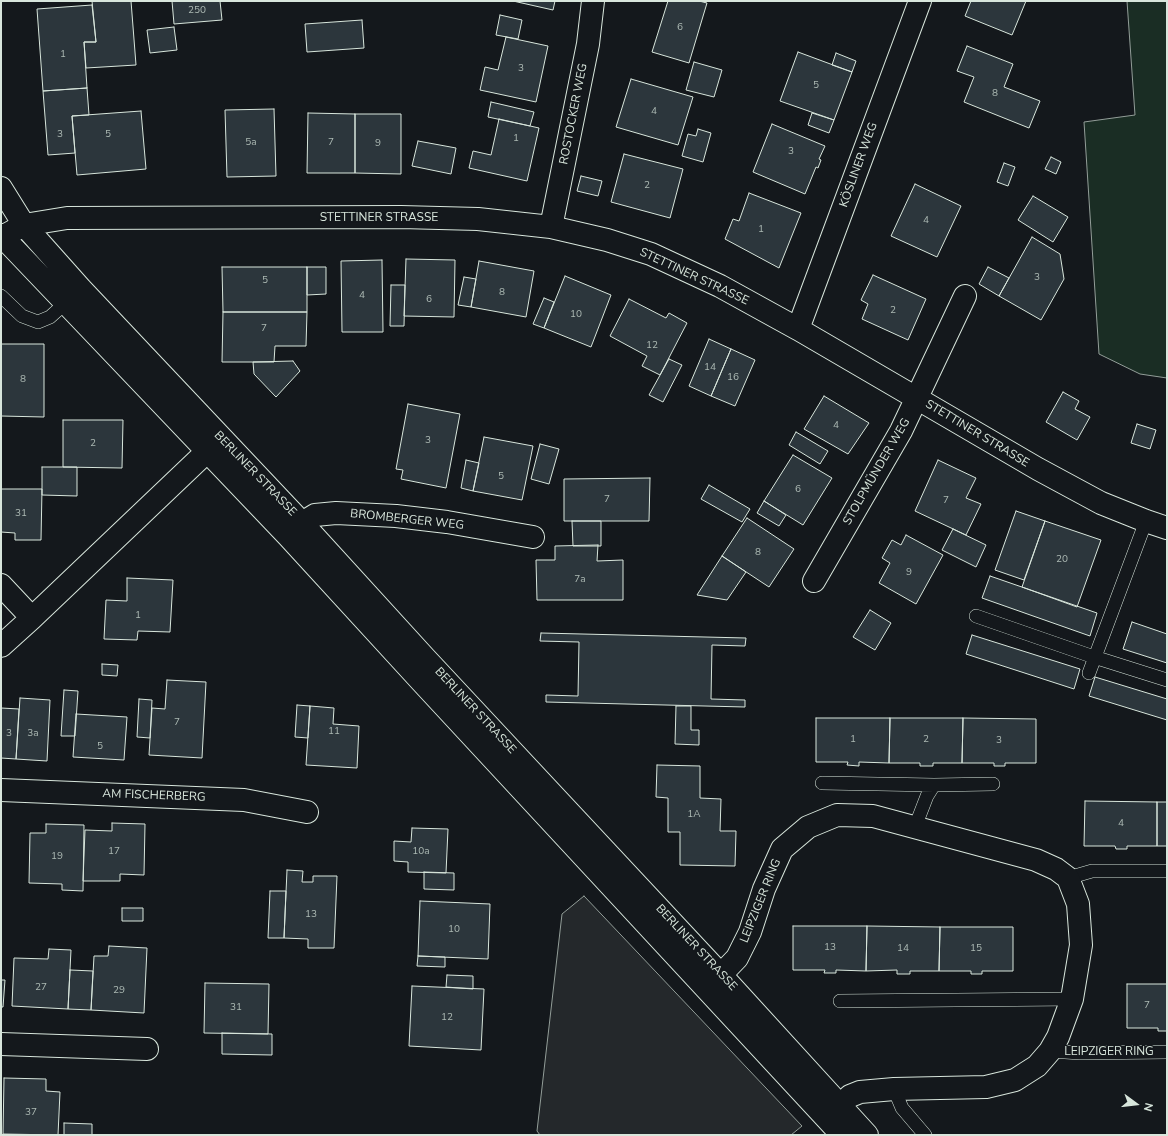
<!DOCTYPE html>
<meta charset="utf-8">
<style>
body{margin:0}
#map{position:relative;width:1168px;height:1136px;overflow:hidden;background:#14181c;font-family:"Nunito Sans",sans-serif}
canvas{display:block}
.frame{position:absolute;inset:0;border:2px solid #d8e6dc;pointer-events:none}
.north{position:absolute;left:1116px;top:1084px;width:40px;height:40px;-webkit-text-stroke:3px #14181c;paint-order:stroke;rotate:105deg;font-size:11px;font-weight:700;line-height:16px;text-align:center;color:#d8e6dc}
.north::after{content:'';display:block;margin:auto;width:14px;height:18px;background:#d8e6dc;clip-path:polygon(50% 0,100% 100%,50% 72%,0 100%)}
</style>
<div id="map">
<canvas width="1168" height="1136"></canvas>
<div class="frame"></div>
<div class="north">N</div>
</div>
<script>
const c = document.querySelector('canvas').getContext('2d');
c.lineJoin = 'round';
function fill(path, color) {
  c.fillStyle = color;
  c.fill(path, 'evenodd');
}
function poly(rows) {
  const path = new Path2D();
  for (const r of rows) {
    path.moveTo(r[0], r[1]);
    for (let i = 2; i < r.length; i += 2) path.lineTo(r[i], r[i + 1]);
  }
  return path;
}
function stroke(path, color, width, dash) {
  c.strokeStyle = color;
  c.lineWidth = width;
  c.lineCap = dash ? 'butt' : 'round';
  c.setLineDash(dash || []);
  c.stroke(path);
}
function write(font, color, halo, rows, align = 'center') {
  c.font = font + ' "Nunito Sans",sans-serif';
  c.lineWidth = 3;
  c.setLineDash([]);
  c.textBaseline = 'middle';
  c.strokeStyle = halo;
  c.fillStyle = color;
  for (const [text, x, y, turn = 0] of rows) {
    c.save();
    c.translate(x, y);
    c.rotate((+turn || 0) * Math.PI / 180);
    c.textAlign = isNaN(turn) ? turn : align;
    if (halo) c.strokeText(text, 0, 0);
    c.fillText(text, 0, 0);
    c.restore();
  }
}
const green = poly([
 [1127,1,1167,1,1167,378,1140,374,1099,354,1084,122,1135,115,1127,1]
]);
fill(green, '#1a2d24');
stroke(green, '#939e99', 1);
const parking = poly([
 [584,896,802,1126,791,1135,540,1135,537,1131,562,914,584,896]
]);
fill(parking, '#24282b');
stroke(parking, '#939e99', 1);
const building = poly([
 [92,1,131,1,136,65,86,68,84,42,96,42,92,1],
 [172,1,220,1,222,20,174,24,172,1],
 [513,1,555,1,553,10,513,1],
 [668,1,699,1,707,3,689,63,652,52,668,1],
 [971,1,1026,1,1012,35,965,16,971,1],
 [92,5,96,42,84,42,87,88,43,91,37,9,92,5],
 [500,15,522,20,518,39,496,35,500,15],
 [362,20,364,48,307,52,305,24,362,20],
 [174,27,177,50,150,53,147,30,174,27],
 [506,37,548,46,536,102,480,90,485,67,498,70,506,37],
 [967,46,1013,64,1004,87,1040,101,1029,128,964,102,974,77,957,71,967,46],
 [798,52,852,72,834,120,780,101,798,52],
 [836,53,856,61,852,72,832,65,836,53],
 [694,62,722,70,714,97,686,90,694,62],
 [631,79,693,97,678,145,616,127,631,79],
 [87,88,89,115,72,116,75,153,48,155,43,91,87,88],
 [491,102,534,112,530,126,488,117,491,102],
 [274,109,276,176,227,177,225,110,274,109],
 [141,111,146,169,77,175,72,116,141,111],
 [308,113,355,114,355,173,307,173,308,113],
 [812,113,834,120,829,133,808,125,812,113],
 [355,114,401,114,401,174,355,173,355,114],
 [499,119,539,128,527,181,469,168,473,151,491,155,499,119],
 [772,124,825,146,819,159,821,160,818,168,816,167,805,194,753,172,772,124],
 [698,129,711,133,703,162,682,156,688,134,696,136,698,129],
 [418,141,456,148,451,174,412,166,418,141],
 [624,154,683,169,670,218,611,202,624,154],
 [1051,157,1061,162,1056,174,1045,169,1051,157],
 [1004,163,1015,167,1008,186,997,182,1004,163],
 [581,176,602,181,598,196,577,191,581,176],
 [915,184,961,206,937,257,891,236,915,184],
 [749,193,801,213,779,268,725,239,733,219,739,221,749,193],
 [1033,196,1068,217,1053,242,1018,220,1033,196],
 [1032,237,1060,254,1064,279,1041,320,999,296,1032,237],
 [406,259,455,260,454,317,404,316,406,259],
 [382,260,383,332,342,332,341,261,382,260],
 [479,261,534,271,526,317,471,307,479,261],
 [222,267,307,267,307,312,223,312,222,267],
 [307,267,326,267,326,294,307,295,307,267],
 [988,267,1009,278,999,296,979,284,988,267],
 [873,275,926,299,908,340,862,319,868,304,861,300,873,275],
 [565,276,611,295,591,347,544,328,565,276],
 [464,277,476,279,471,307,458,305,464,277],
 [391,285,405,285,404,326,390,326,391,285],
 [544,298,554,302,544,328,533,324,544,298],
 [629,299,666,318,669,313,687,323,660,375,642,366,647,356,610,336,629,299],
 [223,312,307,312,306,346,275,346,274,362,222,362,223,312],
 [709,339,731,349,711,396,689,386,709,339],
 [1,344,44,344,44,417,1,416,1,344],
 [731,349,755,360,735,406,711,396,731,349],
 [669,359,682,365,663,402,649,395,669,359],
 [293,361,300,371,276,397,254,374,253,362,293,361],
 [1063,392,1079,401,1075,409,1090,417,1077,440,1046,422,1063,392],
 [824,396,869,423,848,454,804,429,824,396],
 [408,404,460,414,446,488,401,479,403,470,396,469,408,404],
 [63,420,123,420,122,468,63,467,63,420],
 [1137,424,1156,430,1150,449,1131,443,1137,424],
 [796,432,828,451,820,464,789,445,796,432],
 [484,437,533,446,522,500,473,491,484,437],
 [540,444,559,449,549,484,531,479,540,444],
 [793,455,832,478,803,525,764,501,793,455],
 [466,460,479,463,473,491,461,488,466,460],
 [938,460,976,478,966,498,981,504,966,535,915,511,938,460],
 [42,467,77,467,77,496,42,495,42,467],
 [650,478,649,521,564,521,564,479,650,478],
 [709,485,750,509,742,522,701,499,709,485],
 [1,489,42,489,41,540,15,540,15,533,1,532,1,489],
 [764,501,786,515,779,526,757,513,764,501],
 [1016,511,1045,521,1024,580,995,570,1016,511],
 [747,518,794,549,769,587,722,556,747,518],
 [572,521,601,521,601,546,573,546,572,521],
 [1045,521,1101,540,1077,607,1022,587,1045,521],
 [953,529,986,545,976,567,942,550,953,529],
 [906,535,943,555,916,604,879,583,890,563,882,558,892,540,901,545,906,535],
 [598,545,597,561,623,560,623,600,537,600,536,560,555,560,555,546,598,545],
 [722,556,746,572,727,600,697,595,722,556],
 [990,576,1097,613,1090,636,982,598,990,576],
 [127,578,173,580,170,632,138,631,137,640,104,639,106,600,127,601,127,578],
 [870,610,891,623,875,650,853,637,870,610],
 [1132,622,1167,634,1167,663,1123,649,1132,622],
 [541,633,746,638,745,646,712,645,711,699,745,700,745,707,546,702,546,695,578,696,579,642,540,641,541,633],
 [972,635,1080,669,1074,689,966,654,972,635],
 [102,664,118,665,117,676,102,675,102,664],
 [1095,677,1167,699,1167,720,1089,696,1095,677],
 [167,680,206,682,202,758,149,755,152,708,165,709,167,680],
 [64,690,78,691,75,736,61,736,64,690],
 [20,698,50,700,47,761,16,759,20,698],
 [139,699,152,700,150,738,137,737,139,699],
 [297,705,310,706,308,738,295,737,297,705],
 [310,706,334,708,333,724,359,726,357,768,306,765,310,706],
 [676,706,691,706,691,730,699,730,699,745,675,744,676,706],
 [1,708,19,709,16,759,1,758,1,708],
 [76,714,127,717,124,760,73,757,76,714],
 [816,718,890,718,889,763,859,762,859,766,847,765,848,762,816,762,816,718],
 [890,718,963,718,962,763,933,763,933,766,920,766,920,763,889,763,890,718],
 [963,718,1036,719,1036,763,1005,763,1005,766,994,766,994,763,962,763,963,718],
 [657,765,700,766,700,798,721,799,720,831,736,831,735,866,680,865,680,832,668,832,668,798,656,797,657,765],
 [1085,801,1157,802,1157,846,1127,846,1127,849,1116,849,1115,846,1084,846,1085,801],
 [1157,802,1167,802,1167,846,1157,846,1157,802],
 [112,823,145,824,144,875,120,874,120,881,83,881,85,830,112,831,112,823],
 [46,824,84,825,83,891,62,890,62,884,29,883,30,833,46,833,46,824],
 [412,828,448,829,446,873,408,872,408,862,394,861,394,841,411,842,412,828],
 [287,870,303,871,302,882,313,882,313,876,337,876,334,948,308,948,308,939,284,938,287,870],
 [424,872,454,873,454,890,424,889,424,872],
 [270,891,286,891,284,938,268,938,270,891],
 [420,901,490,904,488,959,418,956,420,901],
 [122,908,143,908,143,921,122,921,122,908],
 [793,926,867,926,866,971,836,970,836,973,824,973,825,970,793,970,793,926],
 [867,926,940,927,939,971,910,971,910,974,897,974,897,970,866,971,867,926],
 [940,927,1013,927,1013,971,982,971,982,974,971,974,971,971,939,971,940,927],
 [109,946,147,948,144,1013,91,1010,94,956,108,956,109,946],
 [49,949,71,950,68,1009,12,1006,14,958,48,959,49,949],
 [418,956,445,957,445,967,417,966,418,956],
 [70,970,93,971,91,1010,68,1009,70,970],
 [447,975,473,976,473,989,446,987,447,975],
 [1,980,5,980,3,1007,1,1007,1,980],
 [205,983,269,984,268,1034,204,1033,205,983],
 [1127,984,1167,984,1167,1031,1158,1031,1158,1028,1127,1028,1127,984],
 [412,986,484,989,481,1050,409,1046,412,986],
 [222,1033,272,1034,272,1055,222,1054,222,1033],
 [4,1078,46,1079,46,1091,60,1092,58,1135,3,1134,4,1078],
 [64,1123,92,1124,92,1135,64,1135,64,1123]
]);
fill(building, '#2c363c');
stroke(building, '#d8e6dc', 1);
const lane = poly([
 [1,296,22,316,38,322,50,317,70,299],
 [976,616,1094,657,1167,680],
 [1089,673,1146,521],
 [822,783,934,785,993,784],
 [915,827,927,796,934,785],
 [1068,878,1092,871,1167,871],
 [840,1001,1072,999],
 [1050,1051,1080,1053,1167,1052],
 [894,1089,902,1108,925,1135]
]);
const street = poly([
 [1,188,24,225,81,289,302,523,425,658,721,975,867,1135],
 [551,227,588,44,593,1],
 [1,235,288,536,421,681,842,1135],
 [2,237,24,225,67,218,401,217,478,219,551,227,607,240,651,254,720,286,798,329,1038,469,1101,503,1146,521,1167,528],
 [798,329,920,1],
 [292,532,302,523,315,515,336,513,396,516,447,522,533,537],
 [814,581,901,431,965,296],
 [1,585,32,618],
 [1,646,32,618,217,442],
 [1,790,244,800,307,812],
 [711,985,737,958,750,932,764,889,782,849,808,827,837,815,873,816,1036,860,1056,869,1068,878,1078,904,1081,945,1072,999,1058,1037,1050,1051,1037,1066,1015,1080,986,1087,894,1089,860,1092,850,1096,830,1115],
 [1,1044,147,1049]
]);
stroke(lane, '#d8e6dc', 14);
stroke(street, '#d8e6dc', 24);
stroke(lane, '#14181c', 13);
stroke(street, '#14181c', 22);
write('10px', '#adbab4', null, [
 ["250",197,11],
 ["6",680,28],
 ["1",63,55],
 ["3",521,69],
 ["5",816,86],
 ["8",995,94],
 ["4",654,112],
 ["3",60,135],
 ["5",108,135],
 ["1",516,139],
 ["5a",251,143],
 ["7",331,143],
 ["9",378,144],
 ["3",791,152],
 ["2",647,186],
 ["4",926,221],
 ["1",761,230],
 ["3",1037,278],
 ["5",265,281],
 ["8",502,293],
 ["4",362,296],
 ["6",429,300],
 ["2",893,311],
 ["10",576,315],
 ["7",264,329],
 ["12",652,346],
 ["14",710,368],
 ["16",733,378],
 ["8",23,380],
 ["4",836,426],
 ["3",428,441],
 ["2",93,444],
 ["5",501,477],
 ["6",798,490],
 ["7",607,500],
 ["7",946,501],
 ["31",21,514],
 ["8",758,553],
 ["20",1062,560],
 ["9",909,573],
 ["7a",580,580],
 ["1",138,616],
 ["7",177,723],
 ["11",334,732],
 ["3",9,734],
 ["3a",33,734],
 ["1",853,740],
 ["2",926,740],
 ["3",999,741],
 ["5",100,747],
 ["1A",694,815],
 ["4",1121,824],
 ["17",114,852],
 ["10a",421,852],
 ["19",57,857],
 ["13",311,915],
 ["10",454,930],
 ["13",830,948],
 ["14",903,949],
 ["15",976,949],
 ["27",41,988],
 ["29",119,991],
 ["7",1147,1006],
 ["31",236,1008],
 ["12",447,1018],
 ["37",31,1113]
]);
write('12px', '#d8e6dc', '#14181c', [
 ["ROSTOCKER WEG",574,114,-79],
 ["KÖSLINER WEG",859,165,-70],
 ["STETTINER STRASSE",379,218],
 ["STETTINER STRASSE",694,277,25],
 ["STETTINER STRASSE",977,434,31],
 ["STOLPMÜNDER WEG",877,472,-60],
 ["BERLINER STRASSE",255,474,46],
 ["BROMBERGER WEG",407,520,6],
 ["BERLINER STRASSE",475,711,47],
 ["AM FISCHERBERG",154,796,2],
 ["LEIPZIGER RING",761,901,-68],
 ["BERLINER STRASSE",696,948,47],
 ["LEIPZIGER RING",1109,1052]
]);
</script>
